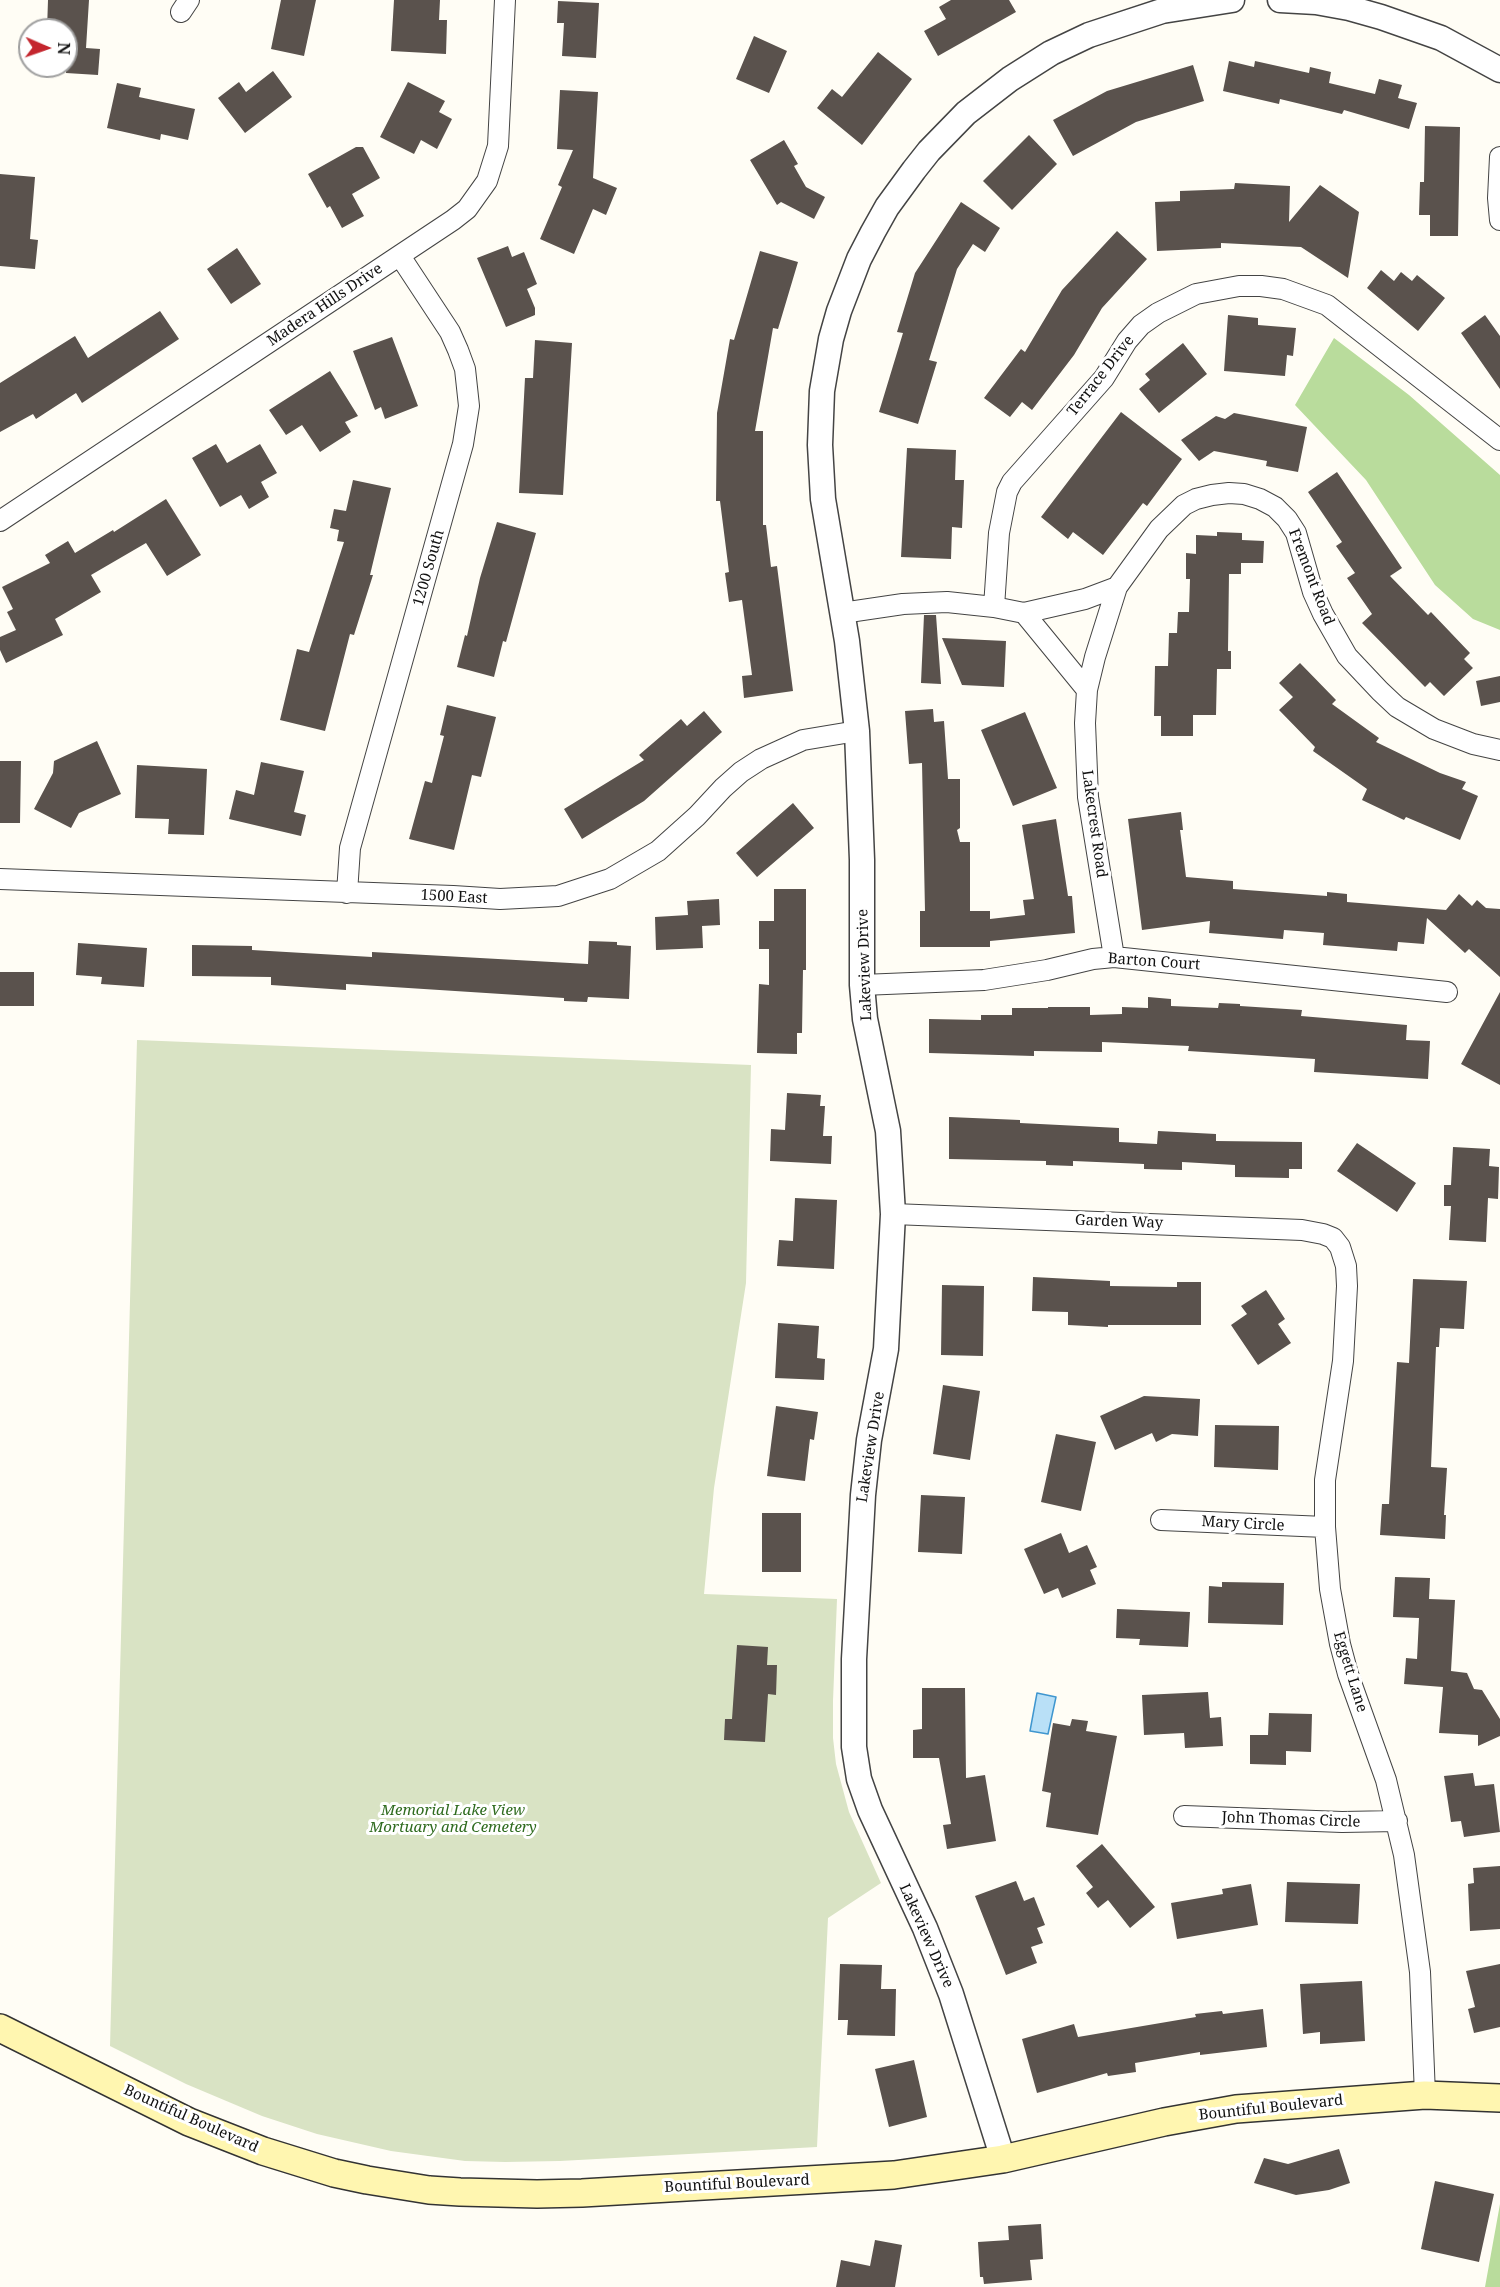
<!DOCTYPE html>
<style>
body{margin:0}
#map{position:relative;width:1500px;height:2287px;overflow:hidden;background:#fffdf5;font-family:"Noto Serif",serif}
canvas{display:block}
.north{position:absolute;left:18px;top:18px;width:60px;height:60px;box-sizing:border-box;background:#fff;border:2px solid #a0a0a0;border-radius:50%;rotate:92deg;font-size:16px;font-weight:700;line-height:24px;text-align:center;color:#111}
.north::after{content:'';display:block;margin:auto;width:21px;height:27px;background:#c4262e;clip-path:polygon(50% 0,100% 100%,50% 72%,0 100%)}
</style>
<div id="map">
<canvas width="1500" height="2287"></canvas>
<div class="north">N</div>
</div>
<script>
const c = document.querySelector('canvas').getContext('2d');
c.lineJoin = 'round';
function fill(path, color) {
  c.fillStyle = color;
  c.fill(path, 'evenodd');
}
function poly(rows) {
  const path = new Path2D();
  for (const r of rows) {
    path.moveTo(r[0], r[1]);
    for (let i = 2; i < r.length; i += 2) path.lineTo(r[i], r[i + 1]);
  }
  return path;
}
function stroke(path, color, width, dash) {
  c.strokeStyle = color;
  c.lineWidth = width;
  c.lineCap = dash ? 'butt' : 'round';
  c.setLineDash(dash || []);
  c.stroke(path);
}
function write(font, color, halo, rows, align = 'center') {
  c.font = font + ' "Noto Serif",serif';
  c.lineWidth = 6;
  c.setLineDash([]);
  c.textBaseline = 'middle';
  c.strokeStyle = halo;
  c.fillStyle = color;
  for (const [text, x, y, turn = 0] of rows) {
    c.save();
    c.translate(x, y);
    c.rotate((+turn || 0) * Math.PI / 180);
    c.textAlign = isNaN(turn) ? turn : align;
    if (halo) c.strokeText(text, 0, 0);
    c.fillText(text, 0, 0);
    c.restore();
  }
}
fill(poly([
 [1334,338,1409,395,1500,475,1500,630,1473,619,1435,585,1366,480,1295,405],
 [1500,2204,1500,2287,1485,2287]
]), '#b9dc9c');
fill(poly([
 [137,1040,751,1065,746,1283,714,1488,704,1594,837,1599,833,1701,833,1738,836,1764,849,1812,881,1883,828,1918,817,2147,560,2161,505,2162,465,2161,391,2151,317,2134,262,2116,186,2084,110,2046]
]), '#d9e3c4');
const water = poly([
 [1037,1693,1056,1697,1048,1734,1030,1731,1037,1693]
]);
fill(water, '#b9e0f7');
stroke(water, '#3f96cf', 1.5);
fill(poly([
 [48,0,89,0,86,48,100,49,98,75,66,73,66,30,47,30],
 [281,0,316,0,304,56,271,49],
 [394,0,440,0,439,20,447,20,446,54,391,51],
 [951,0,1009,0,1016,12,938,56,924,31,946,19,939,7],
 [558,1,599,3,596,58,562,56,564,23,557,23],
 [754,36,787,51,769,93,736,79],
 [878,52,912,79,862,145,817,108,832,89,842,97],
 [1229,61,1254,67,1255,61,1309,73,1310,67,1331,72,1329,83,1375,94,1379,79,1402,85,1398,98,1417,103,1409,129,1344,110,1342,114,1280,99,1279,104,1223,91],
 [1193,65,1204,101,1136,122,1073,156,1053,120,1107,91],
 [273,71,292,97,245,133,218,98,239,82,246,92],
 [408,82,445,101,439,112,452,119,437,149,421,140,414,154,380,137],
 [117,83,141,88,139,97,195,109,188,140,161,134,160,140,107,128],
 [560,90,598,92,593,178,617,188,606,215,593,209,574,254,540,239,562,187,558,185,573,150,557,149],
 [1425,126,1460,127,1458,236,1430,236,1430,215,1419,215,1420,182,1424,182],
 [1029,135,1057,164,1012,210,983,181],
 [784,140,798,164,794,166,806,187,825,197,814,219,781,202,777,205,750,160],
 [356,147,363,147,380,178,352,194,364,216,342,228,330,206,327,208,308,174],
 [0,174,35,177,30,239,38,240,35,269,0,266],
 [1235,183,1290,186,1289,222,1320,185,1359,212,1348,278,1301,247,1221,243,1221,248,1157,251,1155,202,1180,201,1180,191,1234,189],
 [961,202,1000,228,985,252,973,244,957,269,929,360,937,362,918,424,879,412,903,333,897,332,915,273],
 [1117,231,1147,259,1102,308,1074,355,1032,410,1022,402,1010,417,984,398,1021,349,1025,352,1062,290],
 [508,246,512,257,524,252,537,284,527,289,535,308,535,315,506,327,477,258],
 [237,248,261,284,231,304,207,269],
 [760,251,798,262,778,329,773,328,755,431,763,431,763,525,766,525,771,567,777,566,793,691,744,698,742,676,752,675,742,600,729,602,725,573,729,572,720,501,716,501,717,413,730,339,734,340],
 [1381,270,1394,281,1401,272,1412,281,1417,275,1445,298,1418,331,1367,288],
 [160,311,179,339,82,403,76,393,36,419,33,414,0,432,0,383,75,336,88,358],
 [1228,315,1258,318,1258,325,1296,328,1293,356,1287,355,1285,376,1224,371],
 [1485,315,1500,336,1500,389,1461,333],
 [392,337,418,406,385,419,381,407,375,410,353,351],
 [535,340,572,343,563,495,519,493,525,378,533,378],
 [1183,343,1207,374,1159,413,1139,389,1150,380,1145,374],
 [330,371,358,416,345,422,351,432,320,452,302,425,286,435,269,410],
 [1121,412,1182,459,1147,506,1143,503,1103,555,1073,532,1068,539,1041,517],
 [1234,413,1307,427,1298,472,1266,466,1267,461,1214,451,1199,461,1181,440,1216,416,1225,419],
 [216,444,227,463,260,444,277,473,261,482,269,497,249,509,241,495,220,507,192,458],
 [907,448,956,450,955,480,964,480,962,528,952,527,951,559,901,557],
 [1337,472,1402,568,1390,576,1428,615,1431,612,1470,653,1464,659,1473,668,1444,696,1430,682,1425,687,1362,623,1372,614,1347,578,1355,573,1336,546,1342,542,1308,492],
 [353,480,391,488,370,575,373,575,354,635,350,634,325,731,280,720,297,649,309,652,344,542,337,541,339,530,330,528,334,509,346,511],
 [166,499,201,555,167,576,146,543,91,575,101,592,55,619,63,635,6,663,0,650,0,637,16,630,7,612,13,609,2,587,50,563,45,555,68,541,75,553,113,530,114,532],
 [497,522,536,533,506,642,503,641,494,677,457,667,465,635,467,636,480,578],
 [1217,532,1242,533,1242,540,1264,541,1263,563,1241,563,1241,574,1229,574,1228,651,1231,651,1231,669,1217,669,1216,715,1193,715,1193,736,1161,736,1161,716,1154,716,1155,666,1168,666,1169,633,1177,633,1178,612,1189,612,1190,579,1186,579,1186,553,1196,554,1196,535,1217,536],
 [924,615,936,615,941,684,921,683],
 [942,638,1006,641,1004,687,962,685],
 [1300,663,1336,700,1332,704,1379,738,1376,742,1440,773,1466,782,1462,789,1478,796,1460,840,1406,817,1404,820,1362,800,1367,789,1313,751,1315,747,1279,710,1293,697,1279,683],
 [1500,676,1500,702,1481,706,1476,681],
 [447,705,496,717,481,777,472,775,454,850,409,839,425,781,432,783,444,736,440,735],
 [933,709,934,722,944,721,948,779,960,779,960,828,957,830,960,842,970,842,970,911,990,911,990,919,1025,915,1023,900,1034,899,1022,825,1056,819,1068,896,1072,896,1075,933,990,941,990,947,920,947,920,911,925,911,922,763,909,764,905,711],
 [704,711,722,732,644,801,582,839,564,809,644,760,639,755,681,719,687,726],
 [1025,712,1057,788,1013,806,981,730],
 [97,741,121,794,79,813,71,828,34,809,53,773,54,761],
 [0,761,21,761,20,823,0,823],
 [261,762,304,771,294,812,306,815,301,836,229,819,236,790,254,795],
 [137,765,207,769,204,835,168,834,169,819,135,818],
 [793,803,814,828,757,877,736,853],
 [1181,812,1183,830,1180,830,1186,877,1233,881,1233,889,1327,896,1327,892,1347,894,1347,902,1446,910,1459,894,1472,906,1477,900,1486,908,1500,909,1500,977,1469,949,1465,953,1427,918,1424,944,1398,942,1397,951,1323,945,1324,933,1284,930,1283,939,1209,933,1210,921,1142,930,1128,819],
 [774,889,806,889,806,970,803,970,802,1033,797,1033,797,1054,757,1053,759,984,769,985,769,949,759,949,759,921,774,921],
 [719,899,720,925,702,926,703,948,656,950,655,917,688,915,687,901],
 [589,941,617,942,617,945,631,946,629,999,588,997,587,1002,564,1001,564,998,346,984,346,990,271,985,271,977,192,976,192,945,252,946,252,950,372,957,372,952,588,964],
 [78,943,147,948,144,987,101,984,102,977,76,975],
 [0,972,34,972,34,1006,0,1006],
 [1500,992,1500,1085,1461,1064],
 [1148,997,1171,999,1171,1006,1218,1008,1219,1003,1240,1004,1240,1006,1302,1010,1301,1016,1407,1025,1406,1040,1430,1041,1428,1079,1314,1072,1315,1059,1188,1051,1189,1046,1102,1042,1102,1052,1034,1051,1034,1056,929,1053,929,1019,981,1020,981,1015,1012,1015,1012,1008,1048,1008,1048,1007,1090,1007,1090,1015,1122,1014,1122,1007,1148,1008],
 [787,1093,821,1095,820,1106,825,1106,823,1136,832,1136,831,1164,770,1161,771,1129,785,1130],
 [949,1117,1020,1120,1020,1123,1119,1128,1119,1142,1157,1144,1158,1131,1216,1134,1216,1141,1302,1142,1302,1169,1289,1169,1289,1178,1235,1177,1235,1165,1182,1162,1182,1170,1144,1169,1144,1164,1073,1161,1073,1166,1046,1165,1046,1161,949,1159],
 [1357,1143,1416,1183,1397,1212,1337,1171],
 [1453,1147,1490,1149,1489,1166,1499,1167,1498,1199,1488,1198,1486,1242,1449,1240,1451,1206,1444,1206,1444,1185,1451,1185],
 [795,1198,837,1200,834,1269,777,1266,779,1240,793,1241],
 [1033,1277,1110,1281,1110,1286,1177,1287,1177,1282,1201,1282,1201,1325,1108,1325,1108,1327,1068,1325,1068,1312,1032,1311],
 [1413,1279,1467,1281,1464,1329,1440,1328,1439,1347,1436,1347,1431,1467,1447,1468,1444,1515,1446,1515,1445,1539,1380,1535,1382,1504,1389,1504,1397,1362,1409,1363],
 [942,1285,984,1286,983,1356,941,1355],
 [1266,1290,1285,1319,1278,1324,1291,1343,1258,1365,1231,1325,1247,1314,1241,1306],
 [778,1323,819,1326,817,1358,825,1359,824,1380,775,1378],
 [943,1385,980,1391,970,1460,933,1454],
 [1144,1396,1200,1399,1198,1436,1172,1434,1156,1442,1152,1433,1115,1450,1100,1416],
 [776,1406,818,1412,814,1440,810,1439,805,1481,767,1476],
 [1215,1425,1279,1426,1278,1470,1214,1467],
 [1056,1434,1096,1442,1081,1511,1041,1502],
 [921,1495,965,1497,962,1554,918,1552],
 [762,1513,801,1513,801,1572,762,1572],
 [1061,1533,1069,1553,1087,1545,1097,1567,1090,1570,1096,1584,1062,1598,1058,1588,1044,1594,1024,1549],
 [1395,1577,1430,1578,1429,1599,1455,1600,1451,1671,1467,1673,1474,1689,1482,1690,1500,1719,1500,1736,1478,1746,1478,1735,1439,1733,1443,1687,1404,1684,1406,1658,1417,1659,1419,1618,1393,1617],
 [1222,1582,1284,1583,1283,1625,1208,1623,1209,1586,1222,1587],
 [1117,1609,1190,1612,1188,1647,1139,1645,1140,1639,1116,1638],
 [737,1645,768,1647,767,1665,777,1665,776,1695,768,1694,765,1742,724,1740,725,1719,732,1719],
 [922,1688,965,1688,966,1778,985,1775,996,1841,947,1849,943,1825,951,1824,939,1758,913,1758,913,1730,922,1729],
 [1208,1692,1210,1718,1221,1717,1223,1746,1185,1748,1184,1733,1144,1735,1142,1695],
 [1269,1713,1312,1714,1311,1752,1286,1751,1286,1765,1250,1764,1250,1735,1268,1735],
 [1072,1719,1088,1721,1086,1731,1117,1736,1098,1835,1046,1827,1051,1793,1042,1791,1053,1723,1070,1726],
 [1473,1773,1475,1786,1494,1784,1500,1832,1464,1837,1461,1821,1451,1822,1444,1776],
 [1102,1844,1155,1907,1130,1928,1108,1900,1098,1908,1086,1893,1093,1887,1076,1866],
 [1500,1866,1500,1929,1470,1931,1468,1884,1474,1883,1473,1868],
 [1016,1881,1024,1901,1034,1897,1045,1925,1037,1928,1043,1943,1031,1947,1037,1963,1006,1975,975,1896],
 [1287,1882,1360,1884,1358,1924,1285,1922],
 [1251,1884,1258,1925,1177,1939,1171,1903,1223,1894,1222,1889],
 [840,1964,882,1965,881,1989,896,1989,895,2036,847,2035,848,2020,838,2020],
 [1500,1964,1500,2027,1474,2033,1468,2009,1475,2007,1466,1971],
 [1362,1981,1365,2041,1320,2044,1320,2032,1303,2034,1300,1984],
 [1263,2009,1267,2047,1200,2055,1200,2052,1135,2063,1136,2072,1108,2076,1107,2073,1037,2093,1022,2039,1074,2024,1078,2037,1196,2017,1195,2014,1222,2011,1223,2014],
 [914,2060,927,2117,889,2127,875,2069],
 [1339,2149,1350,2183,1329,2190,1296,2195,1254,2183,1264,2158,1288,2164],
 [1435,2181,1494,2194,1479,2262,1421,2249],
 [1041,2224,1043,2259,1030,2260,1032,2280,984,2284,983,2277,980,2277,978,2242,1009,2240,1008,2226],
 [875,2240,902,2245,895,2287,836,2287,841,2260,870,2266]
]), '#5a524d');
const minor = poly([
 [181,12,189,0],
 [1500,157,1498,198,1500,220],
 [0,521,453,220,467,209,487,181,498,146,505,0],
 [994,607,999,533,1007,492,1012,482,1104,378,1127,341,1141,325,1158,313,1196,294,1239,286,1261,286,1283,289,1327,305,1500,440],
 [842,613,903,604,947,602,994,607,1024,613,1087,690],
 [1024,613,1085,599,1117,587,1159,529,1184,505,1196,499,1212,495,1229,493,1244,494,1260,499,1275,507,1287,519,1296,533,1313,592,1323,614,1347,656,1380,691,1397,707,1434,729,1473,744,1500,750],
 [0,879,453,896,500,899,558,896,610,879,658,851,697,816,723,788,741,772,761,759,803,740,857,731],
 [347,893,350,848,463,444,469,406,465,369,458,350,450,332,400,256],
 [1114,957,1088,797,1085,723,1087,690,1095,657,1117,587],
 [862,985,984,980,1047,970,1093,959,1114,957,1447,992],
 [893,1214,1302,1230,1323,1234,1333,1238,1340,1247,1346,1266,1347,1286,1343,1361,1325,1480,1325,1527,1330,1589,1340,1644,1348,1674,1386,1780,1404,1855,1420,1972,1425,2095],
 [1161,1520,1325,1527],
 [1184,1816,1342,1822,1397,1821]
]);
const tertiary = poly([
 [1280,0,1316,2,1349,8,1381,17,1441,38,1500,70],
 [1003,2159,951,1994,925,1928,870,1810,859,1779,854,1747,854,1659,863,1495,869,1440,886,1349,893,1214,888,1131,865,1019,862,985,862,860,857,731,847,641,823,499,820,445,822,391,831,339,839,311,859,259,873,232,887,207,914,170,929,151,966,113,1010,79,1051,53,1089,35,1162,11,1232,0]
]);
const secondary = poly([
 [0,2028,189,2122,263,2151,334,2173,367,2180,429,2190,460,2192,537,2194,582,2193,894,2175,1003,2159,1164,2122,1236,2109,1425,2095,1500,2098]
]);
stroke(minor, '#444', 22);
stroke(tertiary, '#444', 27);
stroke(secondary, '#333', 30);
stroke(minor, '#fff', 20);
stroke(tertiary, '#fff', 24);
stroke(secondary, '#fff6b0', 27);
write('15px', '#111', '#fff', [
 ["Madera Hills Drive",325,305,-34],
 ["Terrace Drive",1101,376,-52],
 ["1200 South",429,568,-74],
 ["Fremont Road",1311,577,69],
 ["Lakecrest Road",1094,824,82],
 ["1500 East",454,897,3],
 ["Barton Court",1154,962,4],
 ["Lakeview Drive",865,965,-92],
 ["Garden Way",1119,1222,2],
 ["Lakeview Drive",871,1447,-81],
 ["Mary Circle",1243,1524,3],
 ["Eggett Lane",1350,1672,73],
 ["John Thomas Circle",1291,1820,2],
 ["Lakeview Drive",926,1936,66],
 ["Bountiful Boulevard",1271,2108,-6],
 ["Bountiful Boulevard",191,2119,24],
 ["Bountiful Boulevard",737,2184,-3]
]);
write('italic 15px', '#2f6b1f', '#fff', [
 ["Memorial Lake View",453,1811],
 ["Mortuary and Cemetery",453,1828]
]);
</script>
